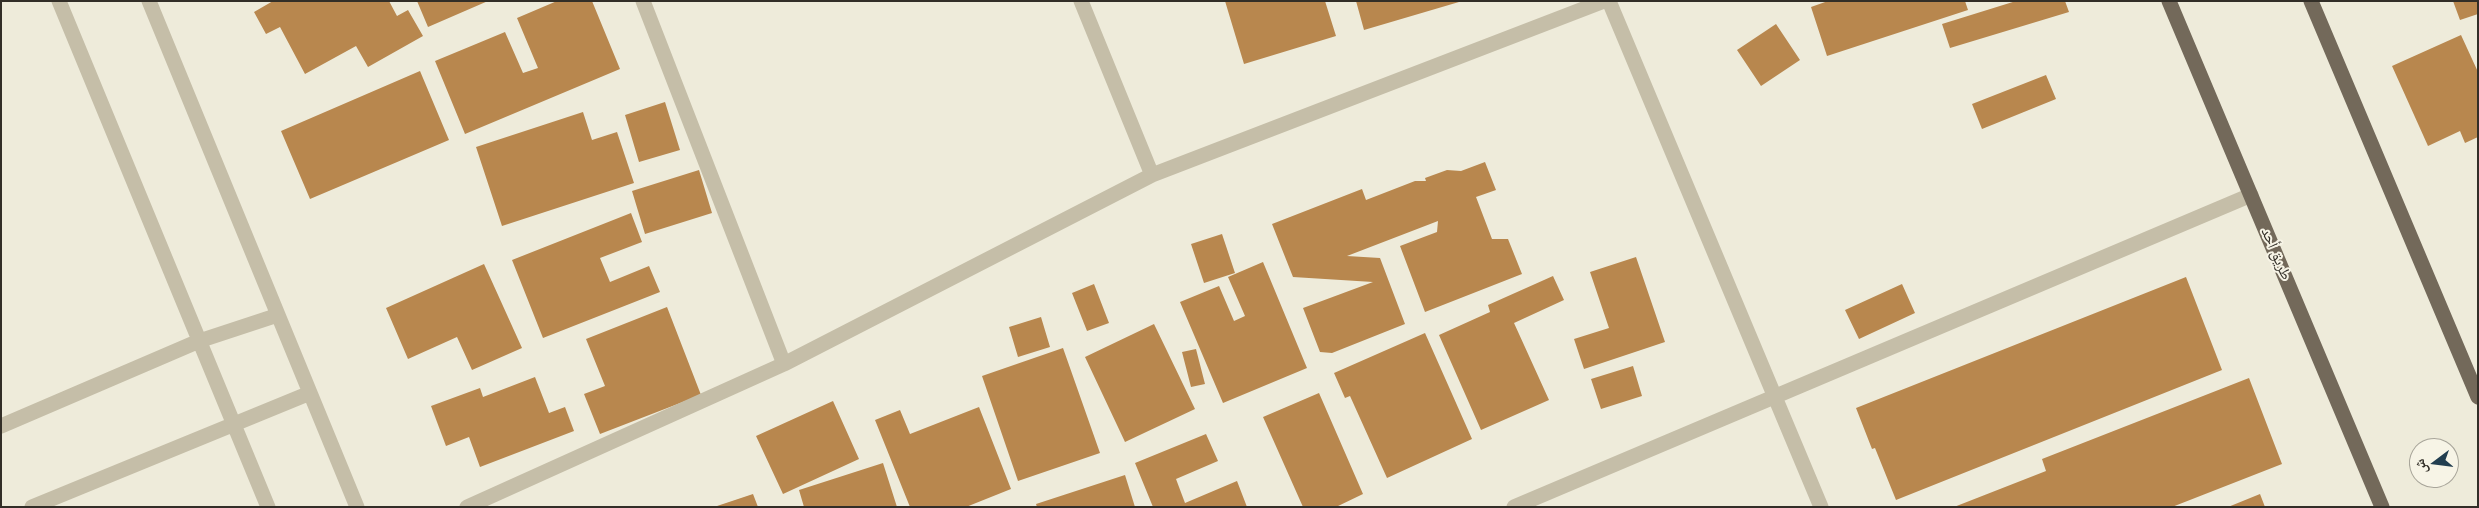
<!DOCTYPE html>
<meta charset="utf-8">
<style>
body{margin:0}
#map{position:relative;width:2479px;height:508px;overflow:hidden;background:#eeebda;font-family:"Noto Sans","Noto Naskh Arabic",sans-serif}
canvas{display:block}
.frame{position:absolute;inset:0;border:2px solid #322e27;pointer-events:none}
.north{position:absolute;left:2409px;top:438px;width:50px;height:50px;box-sizing:border-box;background:#f7f4e6;border:1px solid #a8a59a;border-radius:50%;rotate:255deg;font-size:14px;font-weight:700;line-height:20px;text-align:center;color:#322e27}
.north::after{content:'';display:block;margin:auto;width:18px;height:22px;background:#223e4f;clip-path:polygon(50% 0,100% 100%,50% 72%,0 100%)}
</style>
<div id="map">
<canvas width="2479" height="508"></canvas>
<div class="frame"></div>
<div class="north">ش</div>
</div>
<script>
const c = document.querySelector('canvas').getContext('2d');
c.lineJoin = 'round';
function fill(path, color) {
  c.fillStyle = color;
  c.fill(path, 'evenodd');
}
function poly(rows) {
  const path = new Path2D();
  for (const r of rows) {
    path.moveTo(r[0], r[1]);
    for (let i = 2; i < r.length; i += 2) path.lineTo(r[i], r[i + 1]);
  }
  return path;
}
function stroke(path, color, width, dash) {
  c.strokeStyle = color;
  c.lineWidth = width;
  c.lineCap = dash ? 'butt' : 'round';
  c.setLineDash(dash || []);
  c.stroke(path);
}
function write(font, color, halo, rows, align = 'center') {
  c.font = font + ' "Noto Sans","Noto Naskh Arabic",sans-serif';
  c.lineWidth = 4;
  c.setLineDash([]);
  c.textBaseline = 'middle';
  c.strokeStyle = halo;
  c.fillStyle = color;
  for (const [text, x, y, turn = 0] of rows) {
    c.save();
    c.translate(x, y);
    c.rotate((+turn || 0) * Math.PI / 180);
    c.textAlign = isNaN(turn) ? turn : align;
    if (halo) c.strokeText(text, 0, 0);
    c.fillText(text, 0, 0);
    c.restore();
  }
}
fill(poly([
 [273,1,389,1,397,16,408,10,423,36,368,67,356,46,305,74,280,27,266,34,254,12],
 [417,1,488,1,428,27],
 [557,1,592,1,620,69,465,134,435,61,505,32,523,73,538,68,517,18],
 [1225,1,1325,1,1336,36,1244,64],
 [1356,1,1459,1,1459,2,1364,30],
 [1828,1,1965,1,1968,10,1827,56,1811,7],
 [2016,1,2065,1,2069,12,1950,48,1942,24],
 [2453,1,2478,1,2478,14,2460,20],
 [1776,24,1800,60,1761,86,1737,50],
 [2461,35,2478,72,2478,137,2465,143,2460,131,2428,146,2392,66],
 [420,71,449,140,310,199,281,131],
 [2046,75,2056,99,1982,129,1972,104],
 [665,102,680,150,639,162,625,115],
 [583,112,592,140,617,132,634,183,502,226,476,147],
 [1485,162,1496,190,1476,197,1492,239,1508,239,1522,274,1425,312,1400,246,1437,232,1438,221,1347,256,1380,258,1405,324,1332,353,1320,352,1303,308,1373,282,1293,277,1272,224,1362,189,1366,200,1415,181,1426,181,1425,178,1447,170,1461,171],
 [699,170,712,213,645,234,632,191],
 [631,213,642,242,600,258,610,282,649,266,660,292,543,338,512,260],
 [1222,234,1235,273,1204,283,1191,244],
 [1636,257,1665,342,1584,369,1574,339,1609,328,1590,272],
 [1263,262,1307,368,1223,403,1180,302,1219,286,1234,321,1245,316,1228,277],
 [484,264,522,348,472,370,457,337,408,359,386,308],
 [1553,276,1564,300,1514,323,1549,400,1481,430,1439,335,1490,312,1488,305],
 [2186,277,2222,370,1896,500,1875,448,1872,449,1856,408],
 [1094,284,1109,323,1087,331,1072,293],
 [1902,284,1915,313,1859,339,1845,310],
 [667,307,701,395,600,434,584,394,605,386,586,339],
 [1041,317,1050,347,1018,357,1009,327],
 [1154,324,1195,409,1125,442,1085,357],
 [1425,333,1472,439,1387,478,1350,396,1345,398,1334,373],
 [1063,348,1100,453,1018,481,982,376],
 [1196,349,1205,384,1191,387,1182,352],
 [1633,366,1642,396,1601,409,1591,379],
 [535,377,549,413,565,407,574,431,480,467,469,437,446,446,431,406,480,388,483,397],
 [2249,378,2282,464,2172,507,1954,507,2046,471,2042,459],
 [1319,393,1363,494,1336,507,1303,507,1263,417],
 [833,401,859,459,783,494,756,436],
 [979,407,1011,489,966,507,910,507,875,420,900,410,910,434],
 [1206,434,1218,461,1176,479,1185,503,1237,481,1247,507,1153,507,1135,463],
 [883,463,897,507,804,507,799,490],
 [1125,475,1135,507,1037,507,1036,504],
 [753,494,758,507,717,507,717,506],
 [2260,494,2265,507,2228,507]
]), '#b8874e');
stroke(poly([
 [59,1,268,507],
 [149,1,357,507],
 [643,1,784,364],
 [1081,1,1152,175],
 [1609,1,1821,507],
 [1,426,199,341,278,315],
 [32,507,310,393],
 [467,507,784,364,1152,175,1604,1],
 [1514,507,2251,195]
]), '#c5bea8', 15);
stroke(poly([
 [2169,1,2382,507],
 [2311,1,2478,397]
]), '#73695a', 15);
write('15px', '#322e27', '#f7f4e6', [
 ["طريق أحد",2276,254,67]
]);
</script>
